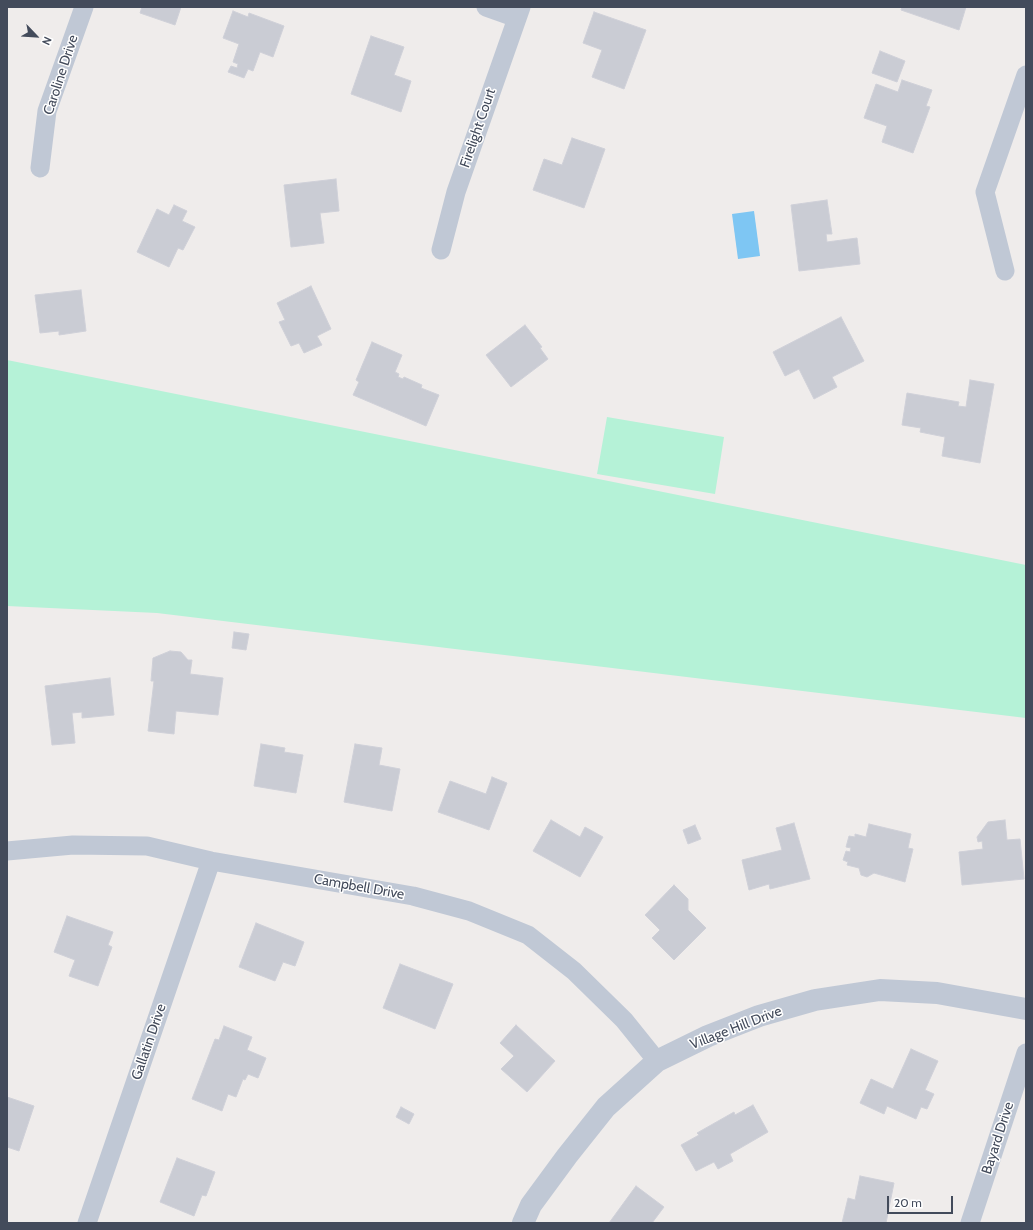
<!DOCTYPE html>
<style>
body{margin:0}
#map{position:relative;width:1033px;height:1230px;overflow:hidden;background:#efeceb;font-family:Cabin,sans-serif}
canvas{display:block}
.frame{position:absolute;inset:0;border:8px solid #434b5b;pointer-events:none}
.north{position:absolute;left:16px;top:16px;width:40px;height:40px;-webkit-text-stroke:3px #fff;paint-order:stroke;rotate:115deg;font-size:11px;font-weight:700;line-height:16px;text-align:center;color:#434b5b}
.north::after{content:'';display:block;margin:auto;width:14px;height:18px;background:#434b5b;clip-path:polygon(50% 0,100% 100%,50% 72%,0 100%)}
.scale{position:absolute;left:887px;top:1196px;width:66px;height:18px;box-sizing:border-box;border:2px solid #434b5b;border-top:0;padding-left:5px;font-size:12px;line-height:14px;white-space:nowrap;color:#434b5b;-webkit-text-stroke:3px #fff;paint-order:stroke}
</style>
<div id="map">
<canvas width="1033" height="1230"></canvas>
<div class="frame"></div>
<div class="north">N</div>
<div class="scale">20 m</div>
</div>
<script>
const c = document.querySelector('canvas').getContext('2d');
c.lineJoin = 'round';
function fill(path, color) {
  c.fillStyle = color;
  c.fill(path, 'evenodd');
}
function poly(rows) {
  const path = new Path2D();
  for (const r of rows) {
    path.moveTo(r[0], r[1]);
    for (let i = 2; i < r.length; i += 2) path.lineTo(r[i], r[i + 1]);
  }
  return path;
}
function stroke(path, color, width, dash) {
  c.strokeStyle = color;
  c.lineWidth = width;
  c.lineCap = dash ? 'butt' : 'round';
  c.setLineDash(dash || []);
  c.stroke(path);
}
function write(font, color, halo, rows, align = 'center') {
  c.font = font + ' Cabin,sans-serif';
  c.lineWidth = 3;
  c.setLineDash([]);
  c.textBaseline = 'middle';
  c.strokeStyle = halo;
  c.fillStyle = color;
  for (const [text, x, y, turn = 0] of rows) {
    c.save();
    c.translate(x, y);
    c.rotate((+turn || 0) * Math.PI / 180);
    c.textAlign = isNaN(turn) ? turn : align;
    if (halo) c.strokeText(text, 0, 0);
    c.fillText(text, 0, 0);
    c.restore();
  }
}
fill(poly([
 [7,360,1026,565,1026,718,157,613,7,606],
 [607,417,724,437,715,494,597,474]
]), '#b5f2d7');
fill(poly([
 [754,211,760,256,738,259,732,214]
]), '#7ec6f3');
const building = poly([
 [142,7,181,7,175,25,140,13,142,7],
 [902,7,966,7,959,30,901,10,902,7],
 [233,11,248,17,249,13,284,26,273,57,260,52,253,71,248,69,244,78,228,72,231,66,237,68,238,64,233,62,239,44,223,38,233,11],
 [594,12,646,30,624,89,592,77,602,50,583,43,594,12],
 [371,36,404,47,394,75,411,81,401,112,351,94,371,36],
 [880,51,905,61,897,82,872,73,880,51],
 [902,80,932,90,926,106,930,107,913,153,882,142,887,126,864,118,876,84,898,92,902,80],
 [572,138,605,149,584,208,533,190,544,159,562,165,572,138],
 [336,179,339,211,320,213,324,243,291,247,284,185,336,179],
 [827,200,832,234,826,234,827,242,857,238,860,264,799,271,791,205,827,200],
 [174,205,187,211,182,221,195,227,183,250,178,248,169,267,137,252,157,209,169,215,174,205],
 [311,286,331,329,317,336,322,345,304,353,299,343,291,346,279,322,285,320,277,303,311,286],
 [81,290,86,331,59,335,59,331,40,333,35,295,81,290],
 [841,317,864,361,832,377,837,387,814,399,799,369,785,376,773,352,841,317],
 [525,325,542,347,540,348,548,359,511,387,486,355,525,325],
 [372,342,402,355,395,372,399,374,398,377,403,379,404,377,422,385,421,388,439,395,426,426,353,395,359,382,356,380,372,342],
 [970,380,994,384,980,463,942,456,945,437,920,432,921,428,902,425,907,393,959,402,958,406,966,407,970,380],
 [234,632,249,634,246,650,232,648,234,632],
 [170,651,181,652,188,660,192,660,190,674,223,678,218,715,176,711,174,734,148,731,154,681,151,681,153,658,170,651],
 [110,678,114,715,82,718,82,712,72,713,75,743,52,745,45,686,110,678],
 [261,744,285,748,284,752,303,755,296,793,254,786,261,744],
 [355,744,382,748,379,765,400,769,392,811,344,802,355,744],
 [492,777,507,783,489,830,438,812,450,781,486,794,492,777],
 [551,820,580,837,585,827,603,837,580,877,533,851,551,820],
 [1005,820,1007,840,1020,839,1024,879,962,885,959,852,983,849,982,841,978,842,977,837,988,822,1005,820],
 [794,823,810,879,770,889,769,884,749,890,742,860,782,850,776,828,794,823],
 [869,824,911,834,908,848,913,849,905,882,874,873,867,877,861,875,859,868,847,865,848,862,843,860,846,851,850,852,851,848,846,847,849,836,855,837,855,834,866,837,869,824],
 [695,825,701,839,688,844,683,830,695,825],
 [674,885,688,899,688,910,706,928,674,960,652,938,660,930,645,915,674,885],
 [67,916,113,932,108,945,112,947,98,986,69,976,75,960,54,952,67,916],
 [256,923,304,942,295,966,283,962,275,981,239,967,256,923],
 [400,964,453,984,435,1029,383,1008,400,964],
 [516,1025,555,1061,527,1092,501,1069,514,1056,500,1043,516,1025],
 [224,1026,252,1037,247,1050,266,1058,258,1078,248,1074,245,1080,243,1079,236,1097,228,1094,222,1111,192,1099,215,1039,219,1040,224,1026],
 [911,1049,938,1061,925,1090,934,1094,927,1109,921,1107,916,1119,887,1106,884,1114,860,1103,871,1079,893,1089,911,1049],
 [7,1097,34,1106,19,1151,7,1147,7,1097],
 [753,1105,768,1132,730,1154,733,1161,718,1169,714,1162,696,1171,681,1145,699,1135,697,1133,734,1112,735,1115,753,1105],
 [401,1107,414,1114,409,1124,396,1117,401,1107],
 [177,1158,215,1172,206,1196,202,1195,194,1216,160,1202,177,1158],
 [860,1176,894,1183,886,1223,842,1223,848,1198,855,1200,860,1176],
 [636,1186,664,1207,652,1223,609,1223,636,1186]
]);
fill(building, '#caccd4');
stroke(building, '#cfd0d8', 1);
stroke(poly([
 [486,7,517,18],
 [40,168,47,111,84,7],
 [441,250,456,192,521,7],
 [1005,271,985,192,1026,75],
 [7,851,73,845,147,846,211,861,413,896,469,911,528,935,574,971,624,1020,657,1061],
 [87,1223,211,861],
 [970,1223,1026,1053]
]), '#c0c8d5', 19);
stroke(poly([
 [523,1223,531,1205,567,1156,606,1107,657,1061,708,1036,759,1016,815,1000,880,990,937,993,1026,1009]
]), '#c0c8d5', 22);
write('14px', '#434b5b', '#fff', [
 ["Caroline Drive",61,75,-72],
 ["Firelight Court",478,128,-71],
 ["Campbell Drive",359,887,10],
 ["Village Hill Drive",736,1028,-21],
 ["Gallatin Drive",149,1042,-71],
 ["Bayard Drive",998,1138,-72]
]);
</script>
